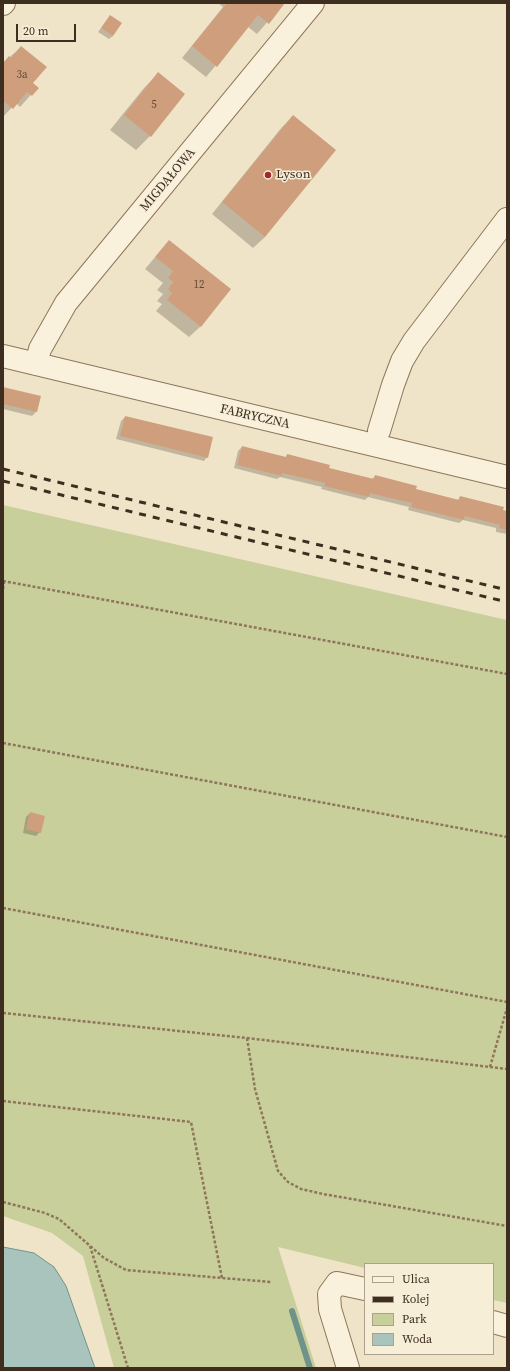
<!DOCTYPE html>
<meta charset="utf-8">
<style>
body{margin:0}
#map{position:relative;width:510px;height:1371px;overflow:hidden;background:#f0e4c8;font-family:"Source Serif 4",serif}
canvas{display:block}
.frame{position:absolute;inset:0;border:4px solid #3d2e20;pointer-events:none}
.legend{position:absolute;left:364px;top:1263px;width:130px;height:92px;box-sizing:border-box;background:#f7eed8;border:1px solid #ada18e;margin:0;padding:5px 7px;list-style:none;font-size:12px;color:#3d2e20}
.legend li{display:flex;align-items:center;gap:8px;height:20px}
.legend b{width:20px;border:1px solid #ada18e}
.scale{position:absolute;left:16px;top:24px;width:60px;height:18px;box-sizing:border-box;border:2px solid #3d2e20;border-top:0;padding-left:5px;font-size:12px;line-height:14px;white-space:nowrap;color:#3d2e20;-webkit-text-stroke:3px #f7eed8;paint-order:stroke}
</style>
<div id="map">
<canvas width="510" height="1371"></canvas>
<div class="frame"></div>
<ul class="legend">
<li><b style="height:5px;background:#faf1dc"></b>Ulica</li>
<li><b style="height:5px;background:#3d2e20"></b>Kolej</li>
<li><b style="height:11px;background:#c9cf9b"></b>Park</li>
<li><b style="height:11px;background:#a9c4bc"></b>Woda</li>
</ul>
<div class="scale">20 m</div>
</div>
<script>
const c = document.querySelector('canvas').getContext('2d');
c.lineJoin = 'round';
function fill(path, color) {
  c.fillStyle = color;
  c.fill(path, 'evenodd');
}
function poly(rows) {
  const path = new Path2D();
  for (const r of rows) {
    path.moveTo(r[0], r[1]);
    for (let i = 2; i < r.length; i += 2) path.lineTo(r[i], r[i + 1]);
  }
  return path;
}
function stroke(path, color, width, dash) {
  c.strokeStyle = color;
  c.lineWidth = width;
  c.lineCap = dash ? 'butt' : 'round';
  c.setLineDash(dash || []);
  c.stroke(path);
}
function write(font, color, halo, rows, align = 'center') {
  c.font = font + ' "Source Serif 4",serif';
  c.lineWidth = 3;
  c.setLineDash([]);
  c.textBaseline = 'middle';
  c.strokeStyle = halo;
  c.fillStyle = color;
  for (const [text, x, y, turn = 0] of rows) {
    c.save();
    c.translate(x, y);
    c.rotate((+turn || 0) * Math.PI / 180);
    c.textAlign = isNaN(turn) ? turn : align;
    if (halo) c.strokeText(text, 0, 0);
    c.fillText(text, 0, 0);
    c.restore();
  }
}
fill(poly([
 [3,505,507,620,507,1303,493,1300,493,1264,365,1264,365,1268,278,1247,316,1368,114,1368,83,1256,52,1233,3,1216]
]), '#c9cf9b');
const water = poly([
 [3,1247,34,1253,54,1267,66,1286,95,1368,3,1368,3,1247]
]);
fill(water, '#a9c4bc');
stroke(water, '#6f938a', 1);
fill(poly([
 [218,3,284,3,257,34,248,27,206,77,182,58,223,7],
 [110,16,113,36,109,39,98,32],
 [21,47,32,84,37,88,20,107,16,103,3,117,3,63],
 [158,74,150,136,136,150,110,130,144,88],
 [293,116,265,237,253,248,212,214,282,127],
 [169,241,201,326,189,337,156,311,162,304,157,301,163,294,157,290,163,283,145,269],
 [3,388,39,397,36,412,32,416,3,409],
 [125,417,207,457,204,461,116,439,121,421],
 [242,447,285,458,288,455,328,468,372,479,375,476,415,490,457,501,460,497,507,512,507,534,496,532,496,528,463,520,459,523,408,510,409,507,368,497,365,500,321,489,322,487,280,477,277,479,234,468,238,451],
 [30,813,40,832,36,836,23,833,26,817]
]), '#0003');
stroke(poly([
 [292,1311,310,1368]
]), '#6f938a', 6);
fill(poly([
 [227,3,285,3,269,24,258,15,217,67,192,46],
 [110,15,122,23,113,36,101,28],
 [21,46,47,67,33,83,39,88,32,96,27,92,13,109,3,101,3,63,9,56,11,58],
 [158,72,185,94,151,137,124,115],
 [293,115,336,150,265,237,222,202],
 [169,240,231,289,201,327,167,300,172,293,168,289,173,282,168,278,173,271,155,257],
 [3,387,41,396,37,412,3,404],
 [125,416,213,437,208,458,120,436],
 [242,446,286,457,287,454,330,465,329,468,374,479,375,475,417,486,416,489,459,500,460,496,504,507,503,510,507,511,507,530,499,528,500,525,465,516,464,520,411,507,412,503,386,497,370,493,369,497,324,486,325,483,308,479,282,473,282,476,237,465],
 [30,812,45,816,41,833,26,829]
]), '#cf9f7d');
const minor = poly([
 [3,4,4,3],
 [3,356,507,477],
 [36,364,40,349,66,303,313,3],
 [379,431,393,385,402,361,414,341,507,219],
 [493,1322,507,1326],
 [348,1368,330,1309,329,1294,337,1283,365,1289]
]);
stroke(minor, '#8d765c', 24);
stroke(poly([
 [3,581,507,674],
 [3,589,4,582],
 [3,743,507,837],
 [3,908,507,1002],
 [3,1013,247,1038,507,1069],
 [247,1038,255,1089,278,1171,288,1182,301,1189,323,1194,507,1226],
 [490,1067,507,1008],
 [3,1101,191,1122,222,1278],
 [3,1202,45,1213,59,1219,104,1258,126,1270,271,1282],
 [90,1246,128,1368]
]), '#8d765c', 2.5, [3, 2]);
stroke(minor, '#faf1dc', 22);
stroke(poly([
 [3,469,507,590],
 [3,481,507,602]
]), '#3d2e20', 3, [7, 7]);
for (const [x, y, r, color] of [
 [268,175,4,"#9e2a2b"]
]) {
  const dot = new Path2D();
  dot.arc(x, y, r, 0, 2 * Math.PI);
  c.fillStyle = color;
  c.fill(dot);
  stroke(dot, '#f7eed8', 1.5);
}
write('11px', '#624a37', null, [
 ["3a",22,75],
 ["5",154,105],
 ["12",199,285]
]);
write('13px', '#3d2e20', '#f7eed8', [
 ["Lyson",276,175]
], 'left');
write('13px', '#3d2e20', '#f7eed8', [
 ["MIGDAŁOWA",168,180,-50],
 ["FABRYCZNA",255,417,13]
]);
</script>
